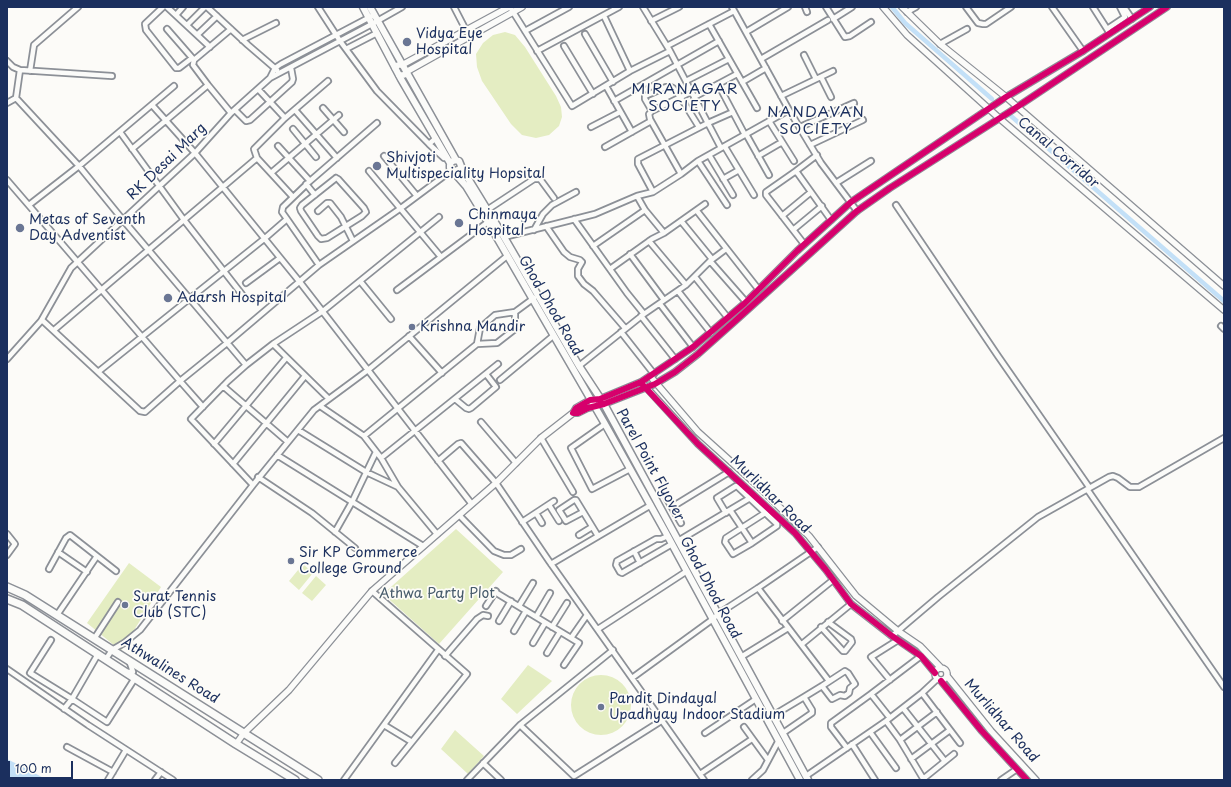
<!DOCTYPE html>
<style>
body{margin:0}
#map{position:relative;width:1231px;height:787px;overflow:hidden;background:#fcfbf8;font-family:"Playpen Sans",sans-serif}
canvas{display:block}
.frame{position:absolute;inset:0;border:8px solid #1b2f5e;pointer-events:none}
.scale{position:absolute;left:8px;top:761px;width:65px;height:18px;box-sizing:border-box;border:2px solid #1b2f5e;border-top:0;padding-left:5px;font-size:12px;line-height:14px;white-space:nowrap;color:#1b2f5e;-webkit-text-stroke:3px #fdfcf7;paint-order:stroke}
</style>
<div id="map">
<canvas width="1231" height="787"></canvas>
<div class="frame"></div>
<div class="scale">100 m</div>
</div>
<script>
const c = document.querySelector('canvas').getContext('2d');
c.lineJoin = 'round';
function fill(path, color) {
  c.fillStyle = color;
  c.fill(path, 'evenodd');
}
function poly(rows) {
  const path = new Path2D();
  for (const r of rows) {
    if (r.length === 3) {
      path.moveTo(r[0] + r[2], r[1]);
      path.arc(r[0], r[1], r[2], 0, 2 * Math.PI);
      continue;
    }
    path.moveTo(r[0], r[1]);
    for (let i = 2; i < r.length; i += 2) path.lineTo(r[i], r[i + 1]);
  }
  return path;
}
function stroke(path, color, width, dash) {
  c.strokeStyle = color;
  c.lineWidth = width;
  c.lineCap = dash ? 'butt' : 'round';
  c.setLineDash(dash || []);
  c.stroke(path);
}
function write(font, color, halo, rows, align = 'center') {
  c.font = font + ' "Playpen Sans",sans-serif';
  c.lineWidth = 3.5;
  c.setLineDash([]);
  c.textBaseline = 'middle';
  c.strokeStyle = halo;
  c.fillStyle = color;
  for (const [text, x, y, turn = 0] of rows) {
    c.save();
    c.translate(x, y);
    c.rotate((+turn || 0) * Math.PI / 180);
    c.textAlign = isNaN(turn) ? turn : align;
    if (halo) c.strokeText(text, 0, 0);
    c.fillText(text, 0, 0);
    c.restore();
  }
}
fill(poly([
 [505,32,515,35,525,47,556,96,561,107,562,117,559,126,549,135,536,138,522,135,511,124,482,81,477,67,476,54,483,43,493,35],
 [456,529,503,572,439,644,383,594],
 [129,563,161,587,121,651,87,623],
 [303,564,313,573,299,590,289,581],
 [316,576,326,585,312,601,302,593],
 [528,665,552,681,517,714,501,699],
 [601,705,30],
 [455,730,484,756,468,774,441,749]
]), '#e4edc2');
fill(poly([
 [7,759,31,771,47,780,7,780]
]), '#c3e0f7');
stroke(poly([
 [892,7,905,23,992,99],
 [1011,116,1224,301]
]), '#c3e0f7', 4.5);
const minor = poly([
 [163,7,145,24,146,30,176,68,179,68,192,58],
 [167,7,210,47],
 [207,7,248,45,277,70],
 [318,7,340,41,377,91,429,144,436,138],
 [454,7,469,36],
 [510,7,572,106,630,71,670,51],
 [643,7,670,51,721,148],
 [732,7,789,110,821,163,857,211],
 [805,7,807,12],
 [826,7,845,37,850,36,871,22],
 [966,7,978,23,983,24,986,24,1011,7],
 [1052,7,1083,51],
 [1093,7,1109,32],
 [1124,7,1132,19],
 [907,12,916,7],
 [176,15,183,7],
 [604,16,630,71],
 [833,19,852,7],
 [651,21,679,7],
 [709,24,757,108],
 [187,25,205,7],
 [167,29,194,60],
 [231,29,194,60,193,65,208,85,231,113],
 [1107,29,1125,17,1120,7],
 [525,31,569,7],
 [746,32,788,7],
 [585,34,613,82],
 [197,35,217,16],
 [242,40,276,23],
 [940,44,967,29],
 [564,46,593,94],
 [667,46,734,11],
 [346,49,377,33],
 [537,51,619,7],
 [804,55,816,79],
 [761,59,828,20],
 [7,61,13,67,20,70,112,76],
 [30,71,34,45,78,7],
 [821,77,831,97],
 [270,78,275,68,281,64,372,16],
 [686,81,729,59],
 [742,82,766,68],
 [718,84,745,135],
 [606,86,632,132],
 [258,89,285,118],
 [781,96,833,71],
 [694,97,737,74],
 [16,98,20,70],
 [614,101,719,41],
 [7,103,16,98,79,166,123,220,246,365],
 [152,105,195,153,299,281,471,503],
 [323,108,344,132],
 [235,110,246,121,250,120,292,82,293,79,291,68],
 [295,110,337,158],
 [652,111,645,99,645,96,666,87,671,87,673,88,681,98,699,127],
 [769,121,794,161],
 [591,127,620,112],
 [800,127,854,103],
 [293,129,316,157],
 [120,132,184,220,244,297],
 [746,134,769,175],
 [429,144,444,158,447,157],
 [810,145,863,120],
 [278,146,310,181],
 [605,147,651,121],
 [725,147,754,195],
 [132,149,208,85],
 [709,155,733,195],
 [384,156,417,196],
 [758,156,782,142],
 [698,161,727,205],
 [369,171,441,257],
 [796,171,817,155],
 [271,173,339,115],
 [681,174,650,119,649,114,652,111,691,92],
 [336,178,338,179,364,208,366,212,362,216,327,238,321,239,318,236,301,211,300,208,302,205,336,178],
 [723,179,739,170],
 [7,180,180,381,203,407],
 [836,183,871,161],
 [306,184,315,195],
 [653,192,638,164,638,159,708,123,733,112],
 [637,196,645,210,664,233],
 [293,197,257,158,254,149,285,118,328,81],
 [29,205,79,166,174,86],
 [896,205,998,356,1089,487],
 [487,210,534,179,540,179,554,198],
 [318,211,327,203,330,203,341,217,353,241],
 [697,211,759,290],
 [782,216,811,192],
 [439,217,323,311,273,344,246,365,228,381,191,419,253,485,314,410,368,370,507,256],
 [574,219,627,293,644,314],
 [681,221,712,259],
 [546,226,564,252,570,257,580,260,582,262,578,269,578,276,584,284,593,291,625,328],
 [534,230,543,214,552,205,576,192],
 [793,230,822,206],
 [504,237,595,214,637,196,653,192,681,174,698,161,789,110],
 [649,241,686,285],
 [804,244,766,195,766,192,796,171,831,220],
 [593,246,645,210],
 [630,254,664,300],
 [710,261,746,302],
 [319,265,287,219,282,212,283,207,310,181,377,123],
 [610,269,652,239,664,233,705,204],
 [695,277,728,318],
 [360,281,391,319],
 [246,283,280,258],
 [397,290,488,222],
 [678,291,711,333],
 [660,304,693,347],
 [641,316,675,359],
 [42,320,140,411,145,412,180,381,227,343,319,265,401,208,452,170],
 [1221,326,1224,329],
 [54,330,257,158],
 [621,332,654,374],
 [409,336,442,373],
 [273,344,329,399],
 [477,344,480,328,495,315,515,312],
 [7,359,41,321,71,268,195,153,231,113,270,78,372,24,402,7],
 [579,366,644,314,686,285,710,261,726,249],
 [98,372,264,239,287,219],
 [500,380,553,336],
 [223,386,288,442],
 [455,399,466,408,469,409,471,408,496,387,486,374],
 [320,406,364,436,381,458,398,487,437,534],
 [481,422,516,463],
 [605,424,571,448,592,489,630,469],
 [298,430,366,472,398,487],
 [364,436,477,344,497,343,515,329,515,312,534,298],
 [541,438,573,492],
 [214,444,286,358],
 [277,455,423,546],
 [381,458,498,364],
 [438,461,458,444,461,443,496,483,549,561,704,780],
 [233,464,305,376],
 [258,477,312,513,355,548],
 [1087,489,1224,687],
 [667,499,681,523],
 [549,505,559,521],
 [672,507,729,472],
 [730,510,752,543],
 [583,512,566,521,559,510,574,500,576,500,598,536],
 [536,513,542,523],
 [726,513,717,498,736,486,738,487,777,524,777,526,752,543,733,554,725,542,726,538,765,513],
 [459,515,494,551,504,555,511,555,521,549],
 [522,522,554,501],
 [335,532,352,502,376,452],
 [7,534,15,544,7,555],
 [579,535,592,527],
 [668,536,661,539,656,539,617,561,616,565,620,572,622,573,672,544],
 [678,541,750,498],
 [634,551,640,563],
 [58,552,87,572],
 [551,564,651,505],
 [49,569,66,538,70,535,116,571],
 [758,588,829,681],
 [372,591,467,674,395,763],
 [495,592,579,643,564,665],
 [486,606,496,591],
 [519,606,533,583],
 [57,615,97,556],
 [536,617,550,593],
 [499,621,511,601],
 [782,621,833,580],
 [552,627,567,603],
 [821,627,843,651,845,651,852,642,851,639,828,622],
 [598,629,687,571],
 [514,631,526,611],
 [892,636,938,597,1038,517,1109,477,1113,476,1118,478,1130,487,1139,487,1224,438],
 [571,638,587,615],
 [94,639,118,602],
 [51,640,30,673,72,699,98,654],
 [533,643,545,623],
 [802,644,851,604],
 [547,653,560,632],
 [445,656,477,619,483,615,488,616],
 [741,657,788,628],
 [106,659,112,650,124,643,140,630,253,485],
 [7,669,88,725,173,780],
 [126,672,133,672,129,660],
 [632,678,713,619,718,614,758,588,818,547],
 [890,680,871,657,898,640],
 [922,693,960,743],
 [871,694,890,718],
 [903,708,944,760],
 [64,709,72,699,107,722,135,678],
 [774,715,804,697,822,686,845,671,848,673,855,684,850,688,849,693,845,696,840,695,832,699,822,686],
 [886,721,900,740,924,780],
 [384,725,412,742],
 [520,725,574,776,661,721],
 [744,727,768,760],
 [870,732,896,768],
 [705,733,756,699],
 [783,733,812,713,812,710,804,697],
 [900,740,937,712],
 [852,744,875,780],
 [67,747,113,772],
 [847,748,831,727,831,723,871,694,921,656],
 [911,759,950,730],
 [483,763,501,780],
 [700,774,752,739],
 [806,776,886,721,922,693,937,679],
 [923,779,954,754],
 [108,780,126,750],
 [155,780,161,772],
 [344,780,438,650],
 [467,780,520,725,613,650],
 [752,780,763,770,779,740],
 [1001,780,1017,769]
]);
const tertiary = poly([
 [883,7,907,35,999,118,1224,310],
 [902,7,940,44,1006,97,1224,286],
 [1150,7,1083,51,1006,97,851,202,797,251,745,303,693,347,641,382,600,399,590,400,576,408,573,413,578,413,588,408,604,404,655,384,675,372,698,354,734,322,857,211,890,188,1011,111,1167,7],
 [395,68,398,65,402,65,509,7],
 [399,75,404,75,406,72,522,7],
 [650,376,698,432,758,486,809,536,856,596,898,631,920,646,941,668],
 [644,385,698,444,795,533,826,570,851,604,892,636,921,656,935,673],
 [941,674,6],
 [947,676,991,731,1036,780],
 [941,681,981,730,1027,780],
 [236,744,244,733,289,690,372,591,496,483,541,438,573,413]
]);
const secondary = poly([
 [363,7,401,79,450,163],
 [370,7,456,160],
 [461,167,504,237,579,366,604,404,808,780],
 [452,170,455,171,460,169,461,166,459,161,455,160,451,162,450,165,450,168,452,170,466,186,488,222,605,424,666,533,800,780]
]);
const primary = poly([
 [7,587,25,595,318,780],
 [7,599,22,605,236,744,295,780]
]);
stroke(minor, '#8c9097', 8);
stroke(tertiary, '#8c9097', 8);
stroke(secondary, '#8c9097', 9);
stroke(primary, '#8c9097', 10);
stroke(minor, '#fbfbf9', 4.5);
stroke(tertiary, '#fbfbf9', 5.5);
stroke(secondary, '#fbfbf9', 6);
stroke(primary, '#fbfbf9', 7);
stroke(poly([
 [1150,7,1083,51,1006,97,851,202,797,251,745,303,693,347,641,382,600,399,590,400,576,408,573,413,578,413,588,408,604,404,655,384,675,372,698,354,734,322,857,211,890,188,1011,111,1167,7],
 [642,384,698,444,795,533,826,570,851,604,892,636,921,656,935,673],
 [941,681,981,730,1027,780]
]), '#d6006c', 6);
for (const [x, y, r, color] of [
 [407,42,5,"#6a7694"],
 [377,166,5,"#6a7694"],
 [459,223,5,"#6a7694"],
 [20,228,5,"#6a7694"],
 [168,298,5,"#6a7694"],
 [412,327,4,"#6a7694"],
 [291,561,4,"#6a7694"],
 [125,605,4,"#6a7694"],
 [601,707,4,"#6a7694"]
]) {
  const dot = new Path2D();
  dot.arc(x, y, r, 0, 2 * Math.PI);
  c.fillStyle = color;
  c.fill(dot);
  stroke(dot, '#fdfcf7', 1.5);
}
write('14px', '#1b2f5e', '#fdfcf7', [
 ["Vidya Eye",416,34],
 ["Hospital",416,50],
 ["Shivjoti",386,158],
 ["Multispeciality Hopsital",386,174],
 ["Chinmaya",468,215],
 ["Hospital",468,231],
 ["Metas of Seventh",29,220],
 ["Day Adventist",29,236],
 ["Adarsh Hospital",177,298],
 ["Krishna Mandir",420,327],
 ["Sir KP Commerce",299,553],
 ["College Ground",299,569],
 ["Surat Tennis",133,597],
 ["Club (STC)",133,613],
 ["Pandit Dindayal",609,699],
 ["Upadhyay Indoor Stadium",609,715]
], 'left');
write('14px', '#1b2f5e', '#fdfcf7', [
 ["Canal Corridor",1058,153,40],
 ["RK Desai Marg",167,162,-44],
 ["Ghod Dhod Road",550,306,60],
 ["Parel Point Flyover",650,465,61],
 ["Murlidhar Road",770,495,44],
 ["Ghod Dhod Road",710,588,62],
 ["Athwalines Road",170,671,32],
 ["Murlidhar Road",1001,721,49]
]);
write('14px', '#485c6c', '#fdfcf7', [
 ["Athwa Party Plot",437,594]
]);
c.letterSpacing = '1px';
write('15px', '#1b2f5e', '#fdfcf7', [
 ["MIRANAGAR",685,90],
 ["SOCIETY",685,107],
 ["NANDAVAN",816,113],
 ["SOCIETY",816,130]
]);
c.letterSpacing = '0px';
</script>
